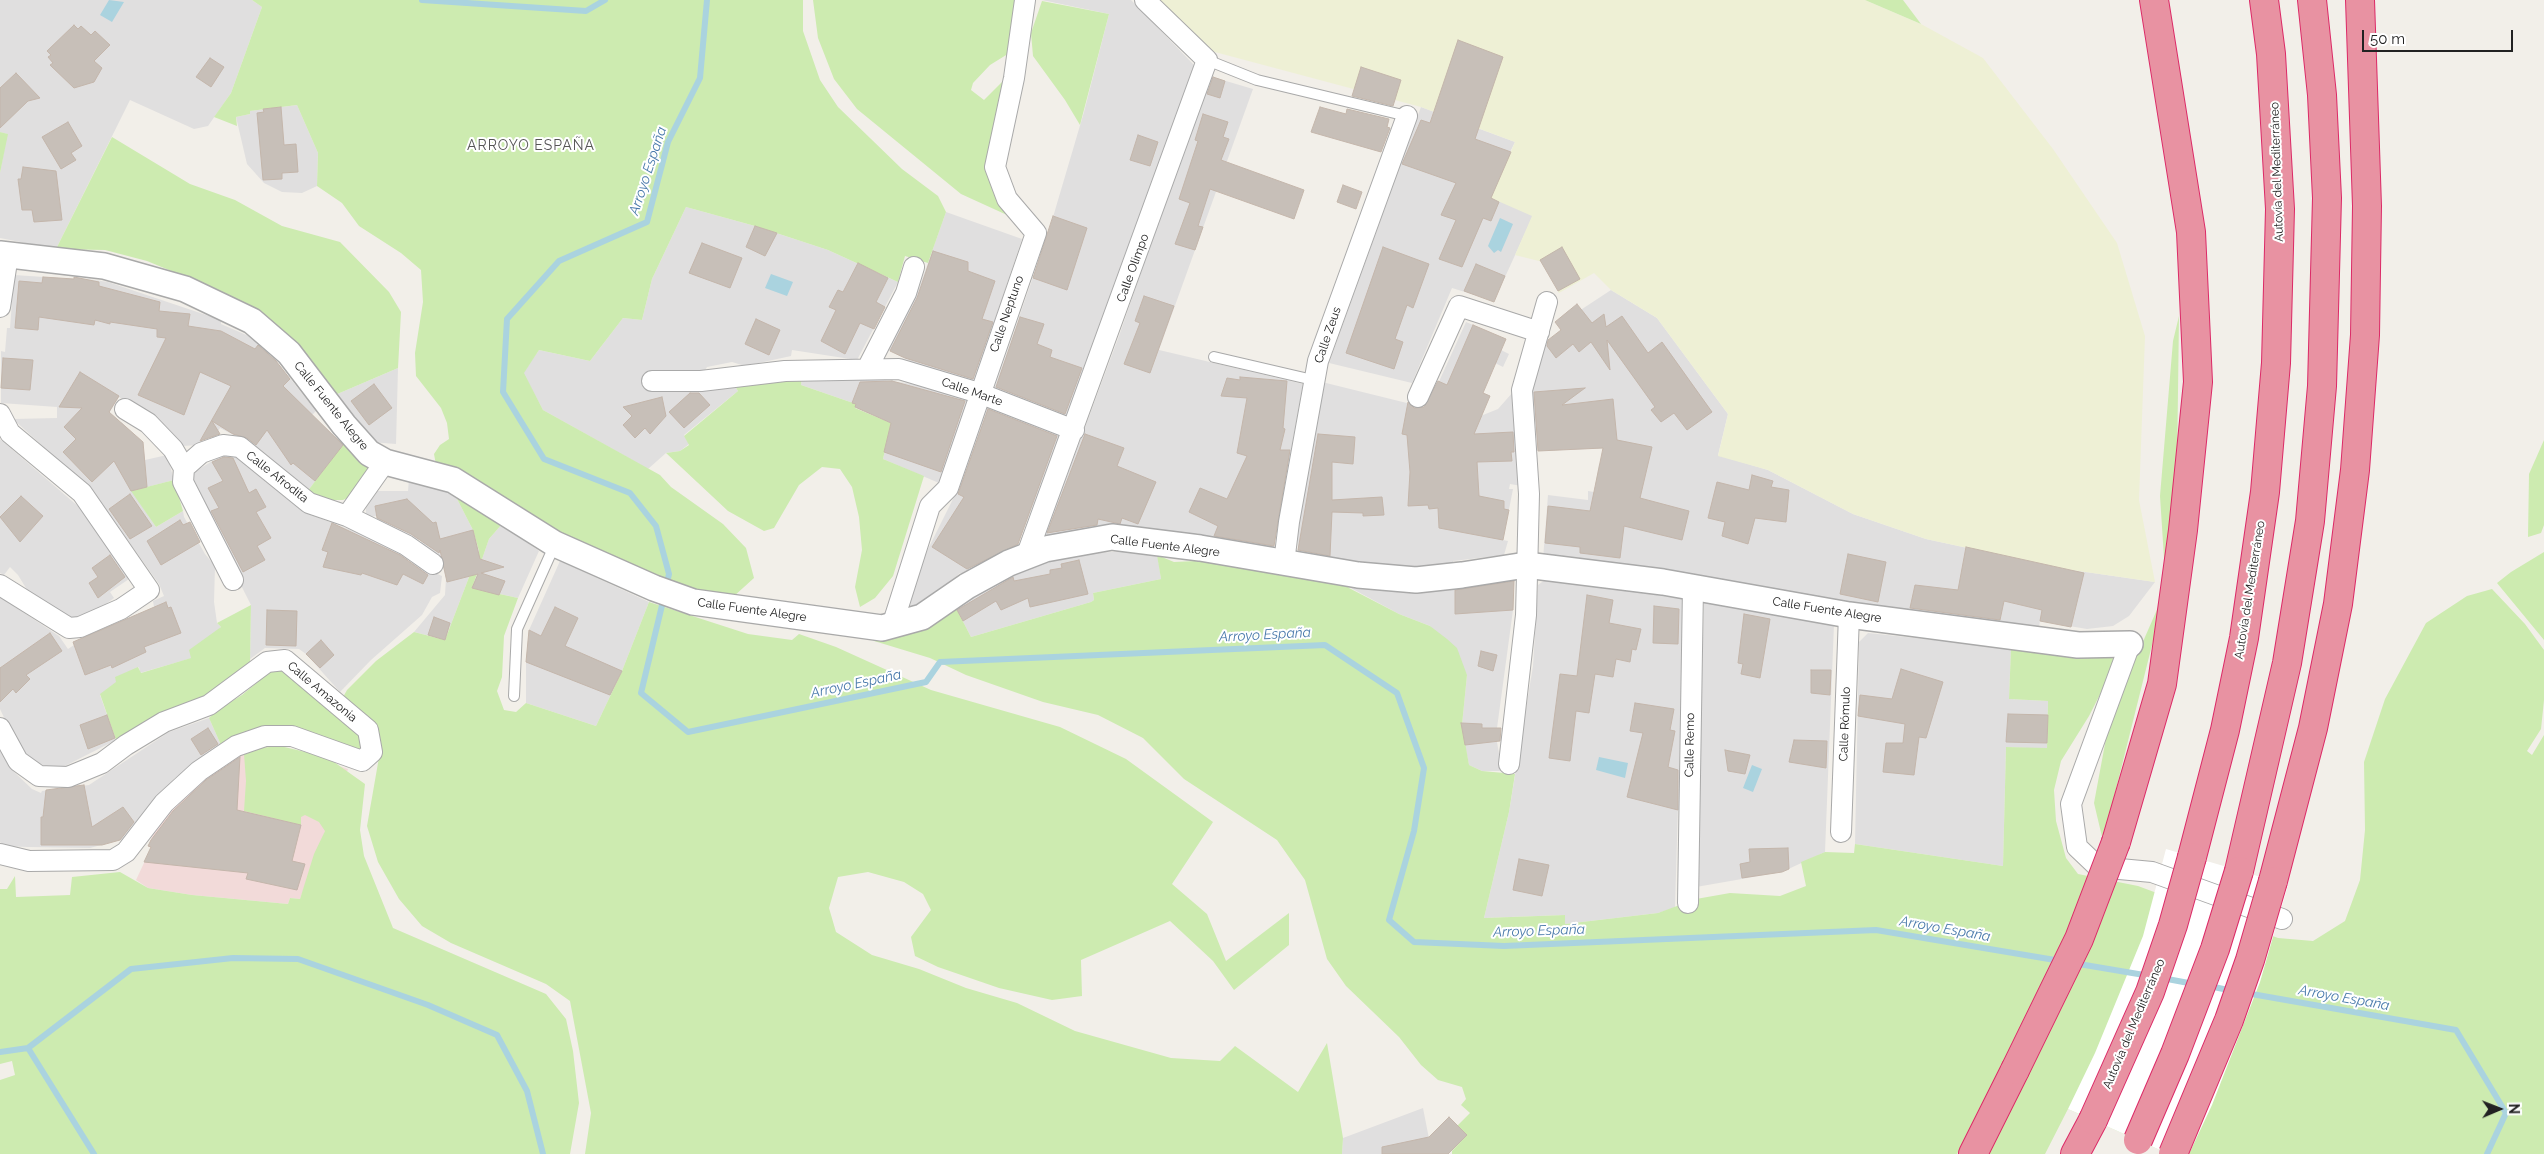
<!DOCTYPE html>
<meta charset="utf-8">
<style>
body{margin:0}
#map{position:relative;width:2544px;height:1154px;overflow:hidden;background:#f2efe9;font-family:Raleway,sans-serif}
canvas{display:block}
.north{position:absolute;left:2474px;top:1084px;width:50px;height:50px;-webkit-text-stroke:4px #fff;paint-order:stroke;rotate:89deg;font-size:14px;font-weight:700;line-height:20px;text-align:center;color:#222}
.north::after{content:'';display:block;margin:auto;width:18px;height:22px;background:#222;clip-path:polygon(50% 0,100% 100%,50% 72%,0 100%)}
.scale{position:absolute;left:2362px;top:30px;width:151px;height:22px;box-sizing:border-box;border:2px solid #222;border-top:0;padding-left:6px;font-size:15px;line-height:18px;white-space:nowrap;color:#222;-webkit-text-stroke:4px #fff;paint-order:stroke}
</style>
<div id="map">
<canvas width="2544" height="1154"></canvas>
<div class="north">N</div>
<div class="scale">50 m</div>
</div>
<script>
const c = document.querySelector('canvas').getContext('2d');
c.lineJoin = 'round';
function fill(path, color) {
  c.fillStyle = color;
  c.fill(path, 'evenodd');
}
function poly(rows) {
  const path = new Path2D();
  for (const r of rows) {
    path.moveTo(r[0], r[1]);
    for (let i = 2; i < r.length; i += 2) path.lineTo(r[i], r[i + 1]);
  }
  return path;
}
function stroke(path, color, width, dash) {
  c.strokeStyle = color;
  c.lineWidth = width;
  c.lineCap = dash ? 'butt' : 'round';
  c.setLineDash(dash || []);
  c.stroke(path);
}
function write(font, color, halo, rows, align = 'center') {
  c.font = font + ' Raleway,sans-serif';
  c.lineWidth = 4;
  c.setLineDash([]);
  c.textBaseline = 'middle';
  c.strokeStyle = halo;
  c.fillStyle = color;
  for (const [text, x, y, turn = 0] of rows) {
    c.save();
    c.translate(x, y);
    c.rotate((+turn || 0) * Math.PI / 180);
    c.textAlign = isNaN(turn) ? turn : align;
    if (halo) c.strokeText(text, 0, 0);
    c.fillText(text, 0, 0);
    c.restore();
  }
}
fill(poly([
 [0,0,252,0,262,7,231,93,208,126,194,129,130,100,56,249,0,238,0,173,7,134,0,132],
 [1042,0,1131,0,1194,65,1072,417,1065,419,993,392,1048,234,1084,112,1109,14],
 [1209,76,1253,89,1159,350,1303,384,1272,556,1213,540,1197,533,1195,535,1139,530,1044,544,1043,532,1059,497,1119,336],
 [297,105,318,153,317,186,302,193,282,192,264,183,247,164,236,117,250,114,250,111],
 [1421,107,1515,142,1510,152,1533,216,1494,301,1452,288,1412,383,1329,363],
 [686,207,755,226,828,250,898,282,857,360,792,350,791,356,745,366,732,362,707,367,702,375,662,376,644,374,645,381,732,381,738,391,684,435,689,444,680,451,666,453,648,469,543,410,523,373,539,350,590,361,623,318,642,320,652,279],
 [946,212,1022,239,973,386,921,367,887,349,918,291],
 [14,275,74,279,74,277,108,282,221,320,221,324,251,337,274,358,316,411,312,415,343,444,307,492,241,439,220,428,214,438,204,434,199,445,183,446,158,422,119,397,100,428,121,422,143,442,145,460,167,455,174,480,132,491,156,527,183,511,184,517,205,554,215,566,214,602,217,623,221,627,192,658,140,673,139,667,100,695,116,740,63,767,49,768,26,757,19,749,0,709,0,597,59,636,68,649,74,645,73,642,154,607,153,601,164,596,159,584,94,493,13,419,57,418,57,407,1,403,1,351,5,352,7,328,10,328],
 [1611,290,1657,318,1728,414,1718,455,1768,470,1853,514,1926,539,2065,569,2155,582,2129,616,2113,626,2087,629,2040,621,2039,627,2000,624,1543,559,1548,495,1588,500,1588,491,1594,492,1599,464,1609,466,1613,448,1538,451,1532,392,1545,344,1561,330,1555,322,1569,310,1573,315],
 [1466,322,1506,339,1501,350,1509,354,1503,367,1495,363,1482,392,1490,396,1478,417,1498,409,1513,392,1522,486,1510,484,1509,489,1513,489,1503,540,1508,541,1504,555,1453,561,1453,566,1433,572,1298,556,1297,510,1322,382,1427,408],
 [398,368,396,444,370,442,335,395],
 [802,376,862,377,899,382,936,388,970,400,939,483,883,459,891,423,855,407,856,404,801,385],
 [986,405,1060,433,1034,503,1017,546,1007,553,963,576,960,573,924,606,908,613,921,563,956,493],
 [0,439,79,507,129,579,110,592,114,598,94,613,82,617,66,617,29,593,18,575,10,567,4,575,0,573],
 [229,451,233,452,306,513,401,549,409,558,408,561,442,576,440,593,432,597,422,615,371,660,340,692,306,654,299,649,265,648,250,659,251,605,186,477],
 [409,479,454,493,473,530,479,551,445,640,414,632,445,595,446,578,442,564,426,555,420,539,408,542,379,526,377,516,366,517,366,508,378,491,408,491],
 [502,524,539,551,518,598,472,588,489,539],
 [1157,550,1161,579,1093,593,1094,600,1091,602,971,637,955,606,1011,573,1052,559,1090,553],
 [560,561,649,602,622,671,596,726,526,703,526,662,529,630],
 [1514,575,1513,610,1497,728,1497,742,1502,771,1482,771,1469,765,1465,745,1462,725,1467,675,1430,626,1399,614,1349,587,1344,581],
 [1546,579,1684,599,1675,908,1658,913,1565,924,1564,915,1484,918,1509,812,1533,666,1538,585],
 [1704,602,1834,624,1825,852,1782,872,1696,887],
 [1868,633,2011,648,2009,699,2048,701,2047,749,2006,747,2003,866,1855,844,1859,642],
 [209,718,221,745,175,778,149,807,138,826,121,841,119,837,108,843,90,848,28,847,4,846,0,842,0,749,10,768,32,789,41,793,42,791,89,785,169,732],
 [1423,1108,1432,1154,1342,1154,1343,1138]
]), '#e0dfdf');
fill(poly([
 [280,746,348,769,300,899,290,898,288,904,192,895,148,888,136,880,151,848,148,846,156,828,197,782,236,756,260,748]
]), '#f2dad9');
fill(poly([
 [1154,0,1865,0,1921,24,1983,58,2053,149,2117,243,2145,336,2139,500,2155,582,2065,569,1926,539,1853,514,1768,470,1718,456,1728,414,1657,318,1611,290,1594,273,1559,293,1543,262,1515,255,1532,216,1491,198,1515,142,1421,107,1211,51]
]), '#eef0d5');
fill(poly([
 [252,0,803,0,803,31,820,80,838,107,902,169,938,196,946,212,928,263,905,256,898,282,828,250,755,226,686,207,652,279,642,320,623,318,590,361,539,350,524,373,543,410,660,475,671,487,723,524,746,548,754,578,733,597,702,593,579,546,436,465,434,454,440,445,449,439,447,423,441,408,416,376,415,353,423,302,421,270,401,253,359,226,342,203,317,186,318,153,297,105,250,111,250,114,236,117,237,126,214,117,231,93,262,7],
 [813,0,1016,0,1011,52,990,65,973,83,971,90,984,100,1006,78,995,118,988,160,992,186,1007,215,961,194,857,109,834,79,818,38],
 [1865,0,1903,0,1921,24],
 [1042,1,1109,14,1080,125,1065,100,1033,56,1031,33],
 [0,132,8,134,0,173],
 [112,137,190,184,235,200,282,226,340,242,389,292,401,312,398,368,335,395,208,286,147,261,105,250,56,249],
 [2179,316,2177,467,2166,589,2103,841,2094,803,2110,717,2166,589,2160,496,2173,341],
 [802,376,801,385,856,404,855,408,891,423,883,459,924,476,893,576,875,598,860,607,855,587,862,550,859,517,852,487,840,469,822,467,799,485,774,528,764,531,728,511,666,453,680,451,689,445,684,436,738,391,732,381],
 [2544,440,2544,525,2541,533,2528,537,2529,474],
 [343,444,367,463,367,473,354,495,343,500,327,500,307,492],
 [174,480,183,511,156,527,131,491],
 [454,493,502,524,489,539,472,588,518,598,504,636,502,677,497,691,504,710,516,712,526,703,596,726,622,671,649,602,748,634,792,640,799,634,836,647,931,690,1060,727,1126,759,1213,822,1172,884,1207,914,1226,961,1289,913,1289,945,1234,990,1213,961,1170,921,1081,960,1082,996,1052,1000,999,988,938,967,915,956,911,937,931,910,923,894,904,882,868,872,838,877,829,908,836,932,872,955,919,969,966,988,1017,1003,1075,1031,1171,1058,1220,1061,1235,1046,1298,1092,1327,1043,1343,1138,1342,1154,585,1154,591,1113,570,1001,546,984,451,943,422,926,399,899,378,862,367,826,381,746,342,699,347,690,376,661,414,632,445,640,479,551,473,530],
 [2544,552,2544,640,2497,583,2511,572],
 [1157,555,1174,562,1196,561,1344,581,1349,588,1399,614,1430,626,1447,639,1457,648,1467,675,1462,725,1469,765,1482,771,1515,774,1509,812,1484,918,1565,915,1565,924,1658,913,1696,899,1730,893,1780,896,1806,886,1801,862,1825,852,1854,853,1855,844,2003,866,2006,747,2047,748,2048,701,2009,699,2011,648,2113,657,2116,663,2089,716,2061,761,2054,790,2056,821,2066,858,2078,874,2138,886,2278,938,2313,941,2345,921,2360,880,2365,830,2364,762,2385,699,2426,623,2467,596,2492,589,2525,624,2544,650,2544,700,2541,729,2527,751,2532,755,2544,735,2544,1154,2169,1154,2068,1109,2045,1154,1989,1154,2027,1077,2003,1064,1957,1154,1452,1154,1452,1151,1467,1135,1457,1126,1470,1113,1461,1105,1466,1099,1462,1087,1438,1080,1421,1065,1399,1037,1346,986,1327,959,1305,880,1277,840,1184,779,1143,738,1098,715,1043,702,966,675,930,658,874,641,870,637,955,606,971,637,1091,602,1094,600,1093,593,1161,579],
 [251,605,250,664,201,702,116,740,100,694,116,682,115,677,138,667,141,673,191,658,189,650,221,627,217,623],
 [272,670,281,671,293,677,360,733,363,751,296,728,221,745,209,718,216,711,242,695],
 [280,746,327,757,365,784,360,830,364,856,393,928,546,994,566,1019,573,1051,579,1103,570,1154,0,1154,0,1080,15,1075,12,1061,0,1064,0,889,7,889,15,876,16,897,70,895,72,877,120,872,148,888,192,895,288,904,290,898,300,899,314,854,325,831,319,822,305,815,301,817,301,825,244,811,246,781,244,754,260,748]
]), '#cdebb0');
fill(poly([
 [109,0,124,2,112,22,100,15],
 [1500,218,1513,224,1501,252,1498,250,1494,253,1488,246],
 [771,274,793,282,787,296,765,288],
 [1599,757,1628,763,1625,778,1596,770],
 [1752,765,1762,769,1753,792,1743,788]
]), '#aad3df');
fill(poly([
 [2166,849,2288,885,2260,982,2212,1105,2189,1154,2169,1154,2068,1109,2095,1053,2143,936]
]), '#fff');
stroke(poly([
 [422,0,586,11,605,0],
 [666,587,669,574,656,526,630,493,544,459,503,392,507,319,559,261,647,222,668,142,700,78,707,0],
 [664,597,641,693,688,732,926,682,940,662,1325,645,1397,693,1424,768,1414,831,1389,920,1414,942,1504,946,1876,930,2061,961],
 [2073,963,2150,976],
 [2162,978,2194,984],
 [2209,986,2233,991],
 [2246,993,2456,1030,2506,1113,2487,1154],
 [28,1048,131,969,233,958,298,959,428,1005,497,1035,527,1091,543,1154],
 [0,1052,28,1048,94,1154]
]), '#aad3df', 6);
const building = poly([
 [74,25,78,29,81,26,91,35,95,31,110,45,94,61,102,68,94,82,74,88,50,65,53,63,48,57,51,55,47,51,74,25],
 [1458,40,1503,57,1475,139,1511,152,1491,198,1499,202,1491,221,1483,218,1462,267,1439,259,1456,220,1441,215,1456,183,1402,164,1421,120,1430,123,1458,40],
 [210,58,224,67,211,87,196,77,210,58],
 [1361,67,1401,80,1393,106,1352,96,1361,67],
 [16,73,40,98,28,101,0,128,0,88,16,73],
 [1213,77,1225,81,1220,98,1207,94,1213,77],
 [281,107,284,145,296,144,298,172,282,173,282,179,263,180,257,113,264,112,263,109,281,107],
 [1320,107,1346,114,1347,109,1389,119,1387,127,1390,128,1381,152,1311,132,1320,107],
 [1203,114,1228,122,1223,137,1229,139,1221,160,1304,190,1294,219,1210,189,1198,226,1203,227,1195,250,1175,244,1190,203,1179,199,1198,141,1195,140,1203,114],
 [68,122,82,146,71,153,76,160,61,169,42,137,68,122],
 [1138,135,1158,142,1150,166,1130,160,1138,135],
 [23,167,56,171,62,220,34,222,32,210,22,210,18,179,21,179,23,167],
 [1343,185,1362,192,1356,209,1337,202,1343,185],
 [1053,216,1087,228,1067,290,1033,278,1053,216],
 [755,226,777,233,765,256,746,247,755,226],
 [702,243,742,258,730,288,689,273,702,243],
 [1383,247,1429,264,1413,308,1407,305,1395,339,1403,342,1394,369,1346,353,1383,247],
 [1562,247,1580,279,1558,291,1540,260,1562,247],
 [933,251,968,262,968,271,995,281,982,319,993,322,973,379,905,358,890,351,917,298,933,251],
 [858,263,888,278,876,302,885,307,874,329,860,323,845,354,821,341,836,310,829,307,838,290,843,292,858,263],
 [1476,264,1505,276,1494,302,1464,291,1476,264],
 [43,277,74,279,74,277,99,282,99,286,160,302,159,311,190,314,188,326,221,331,255,349,258,345,276,361,290,379,283,386,343,445,315,481,293,463,291,465,267,430,256,445,247,438,233,434,212,421,220,434,200,441,231,386,200,372,184,415,138,395,166,338,157,337,157,329,110,322,110,324,95,320,94,325,39,317,38,330,15,328,19,281,42,283,43,277],
 [1144,296,1174,306,1150,373,1124,364,1140,323,1135,321,1144,296],
 [1577,304,1592,323,1604,314,1606,327,1622,316,1648,353,1662,342,1712,412,1687,430,1674,413,1661,422,1651,410,1655,407,1607,340,1610,370,1591,342,1579,352,1573,344,1556,358,1547,346,1548,340,1561,330,1555,322,1577,304],
 [1020,317,1044,324,1037,344,1052,350,1050,357,1082,368,1065,414,996,387,1020,317],
 [756,319,780,330,769,355,745,344,756,319],
 [1473,325,1506,339,1483,393,1490,396,1474,434,1513,432,1514,452,1511,452,1512,461,1477,462,1479,496,1504,501,1504,509,1509,510,1503,540,1439,528,1438,508,1429,509,1428,505,1408,506,1410,472,1407,435,1402,434,1408,402,1414,408,1424,407,1438,381,1447,385,1473,325],
 [3,358,33,360,30,390,1,388,3,358],
 [80,372,119,396,109,412,143,442,147,487,131,491,114,461,92,482,63,452,76,439,64,427,82,408,59,407,80,372],
 [1240,377,1287,381,1283,428,1285,429,1280,450,1290,450,1274,546,1214,536,1218,526,1189,512,1200,488,1227,499,1247,456,1237,453,1247,398,1221,396,1227,378,1240,380,1240,377],
 [892,381,965,401,941,472,884,452,891,423,855,407,856,404,852,403,860,382,892,381],
 [374,384,392,408,369,425,351,401,374,384],
 [1585,388,1562,405,1613,399,1617,440,1652,447,1640,498,1689,511,1682,540,1624,526,1620,558,1580,553,1580,547,1545,543,1548,506,1590,511,1603,448,1538,451,1534,392,1585,388],
 [690,393,699,393,710,405,684,428,669,412,690,393],
 [662,397,666,416,650,434,645,428,635,438,623,425,632,416,623,407,662,397],
 [988,409,1057,436,1018,544,967,569,932,547,964,497,958,494,988,409],
 [1085,434,1124,448,1117,466,1156,482,1138,524,1122,518,1120,524,1098,519,1097,525,1047,533,1085,434],
 [1318,434,1355,437,1353,464,1332,462,1332,500,1382,497,1384,515,1363,516,1363,513,1332,512,1330,556,1298,550,1318,434],
 [224,457,233,458,249,493,256,489,266,507,256,512,271,538,257,546,265,560,243,572,211,511,219,508,208,488,223,481,212,462,224,457],
 [1752,475,1773,481,1771,487,1789,490,1786,522,1755,518,1748,544,1722,536,1725,522,1708,518,1717,482,1749,490,1752,475],
 [130,494,152,526,130,539,109,509,130,494],
 [21,496,43,516,20,542,0,517,21,496],
 [407,499,433,523,436,522,440,539,473,530,480,559,504,567,481,573,505,581,499,595,472,588,478,574,447,582,440,550,439,553,411,534,377,518,375,506,407,499],
 [180,520,183,525,190,522,200,542,161,565,147,541,180,520],
 [332,523,400,555,428,575,423,584,403,574,397,585,362,573,361,575,323,567,328,552,322,550,332,523],
 [1966,547,2084,573,2071,627,2040,621,2042,610,2004,601,2000,620,1910,608,1915,585,1958,590,1966,547],
 [1848,554,1886,562,1878,602,1840,594,1848,554],
 [110,555,125,577,98,598,89,583,98,577,92,568,110,555],
 [1079,560,1088,594,1030,607,1028,598,1001,610,996,601,963,621,957,610,1013,577,1014,581,1050,574,1050,570,1062,568,1061,564,1079,560],
 [1514,581,1513,610,1455,614,1455,590,1514,581],
 [1587,595,1613,600,1609,623,1641,629,1636,650,1632,649,1630,662,1616,659,1613,677,1595,674,1589,713,1576,711,1570,761,1549,758,1560,674,1577,676,1587,595],
 [166,602,168,608,171,607,181,633,144,647,146,652,112,668,111,665,85,675,73,642,166,602],
 [1654,606,1679,609,1678,644,1653,643,1654,606],
 [555,607,578,618,565,646,622,671,610,695,526,662,529,630,541,636,555,607],
 [267,610,297,611,296,646,266,645,267,610],
 [1744,614,1770,619,1760,678,1741,674,1743,664,1738,663,1744,614],
 [434,617,450,623,445,640,428,635,434,617],
 [50,633,62,651,26,675,30,679,16,693,13,689,0,702,0,668,50,633],
 [321,640,334,655,320,668,306,654,321,640],
 [1481,651,1497,655,1493,671,1478,666,1481,651],
 [1901,669,1943,682,1926,738,1919,737,1914,775,1883,772,1886,743,1903,743,1905,724,1858,716,1860,695,1892,699,1901,669],
 [1811,670,1831,670,1830,695,1811,693,1811,670],
 [1635,703,1674,709,1670,730,1675,731,1668,767,1678,770,1678,810,1627,797,1643,733,1630,731,1635,703],
 [2008,714,2048,715,2047,743,2006,742,2008,714],
 [107,715,115,738,88,749,80,725,107,715],
 [1461,723,1482,724,1482,728,1501,728,1500,741,1465,745,1461,723],
 [208,728,218,744,201,755,191,739,208,728],
 [1794,740,1827,741,1826,768,1789,762,1794,740],
 [1725,750,1750,755,1745,774,1728,771,1725,750],
 [240,757,237,810,301,825,292,861,305,864,297,890,246,879,248,873,144,862,151,847,148,846,151,840,173,811,206,780,240,757],
 [84,785,92,827,123,807,134,822,120,840,102,845,41,845,41,817,43,817,46,790,84,785],
 [1788,848,1789,869,1782,872,1742,878,1740,864,1750,862,1749,849,1788,848],
 [1519,859,1549,865,1542,896,1513,890,1519,859],
 [1449,1117,1467,1135,1448,1154,1382,1154,1382,1147,1429,1137,1449,1117]
]);
fill(building, '#c7bfb8');
stroke(building, '#c4b6ab', 1);
const service = poly([
 [1207,60,1257,80,1407,116],
 [1214,357,1313,380],
 [514,696,517,629,555,544]
]);
const minor = poly([
 [0,307,8,255],
 [867,369,906,293,914,267],
 [652,381,701,381,785,371,899,369,979,393,1074,430],
 [1418,397,1459,306,1539,332],
 [125,409,148,423,173,449,184,468],
 [0,414,10,433,82,493,149,590,121,609,80,627,69,628,0,585],
 [347,516,406,545,433,564],
 [1026,557,1207,60,1145,0],
 [1284,563,1289,522,1318,361,1407,116],
 [233,580,183,482,184,468,201,453,223,445,240,447,309,503,347,516,385,462],
 [892,626,930,506,948,488,1036,233,1007,199,995,167,1014,78,1025,0],
 [2130,644,2071,804,2077,847,2098,867,2152,872,2282,919],
 [0,728,18,761,39,776,68,777,102,763,126,745,164,722,209,705,267,662,285,660,368,730,372,752,362,761,292,736,265,736,236,746,199,771,164,803,126,852,113,860,29,861,0,854],
 [1509,764,1526,615,1529,494,1522,390,1547,302],
 [1841,832,1849,615],
 [1688,903,1693,587]
]);
const tertiary = poly([
 [0,254,104,266,185,289,252,321,289,353,344,425,369,453,385,462,453,480,555,544,654,588,693,602,882,628,922,617,967,586,1009,563,1045,549,1112,537,1200,548,1358,575,1416,580,1462,575,1526,565,1663,582,1849,615,2078,645,2130,644]
]);
const motorway = poly([
 [2116,842,2162,684,2183,530,2198,382,2191,232,2154,0],
 [2192,857,2225,730,2244,638,2265,492,2276,363,2280,209,2271,54,2264,0],
 [2239,871,2287,663,2310,521,2322,386,2327,198,2322,95,2312,0],
 [2273,881,2313,728,2338,604,2355,470,2365,335,2367,206,2360,0],
 [1973,1154,2015,1070],
 [2075,1154,2093,1120]
]);
stroke(service, '#a9a9a9', 12);
stroke(minor, '#a9a9a9', 22);
stroke(tertiary, '#a9a9a9', 28);
stroke(motorway, '#dc2a67', 30);
stroke(service, '#fff', 10);
stroke(minor, '#fff', 20);
stroke(tertiary, '#fff', 25);
stroke(motorway, '#e892a2', 28);
const motorwayBridge = poly([
 [2015,1070,2079,939,2116,842],
 [2093,1120,2150,992,2173,925,2192,857],
 [2138,1140,2175,1054,2215,949,2239,871],
 [2173,1154,2229,1020,2250,960,2273,881]
]);
stroke(motorwayBridge, '#dc2a67', 30, []);
stroke(motorwayBridge, '#e892a2', 28);
write('12px', '#222', '#fff', [
 ["Autovía del Mediterráneo",2277,172,-92],
 ["Calle Olimpo",1133,268,-70],
 ["Calle Neptuno",1007,314,-71],
 ["Calle Zeus",1328,335,-71],
 ["Calle Marte",972,392,19],
 ["Calle Fuente Alegre",331,406,51],
 ["Calle Afrodita",277,477,38],
 ["Calle Fuente Alegre",1165,546,7],
 ["Autovía del Mediterráneo",2250,590,-81],
 ["Calle Fuente Alegre",752,610,8],
 ["Calle Fuente Alegre",1827,610,9],
 ["Calle Amazonia",322,692,40],
 ["Calle Rómulo",1845,724,-88],
 ["Calle Remo",1690,745,-89],
 ["Autovía del Mediterráneo",2134,1024,-67]
]);
c.letterSpacing = '1px';
write('14px', '#555', '#fff', [
 ["ARROYO ESPAÑA",531,146]
]);
c.letterSpacing = '0px';
write('italic 14px', '#4a7aab', '#fff', [
 ["Arroyo España",648,171,-72],
 ["Arroyo España",1265,635,-3],
 ["Arroyo España",856,684,-12],
 ["Arroyo España",1945,929,10],
 ["Arroyo España",1539,931,-2],
 ["Arroyo España",2344,998,10]
]);
</script>
